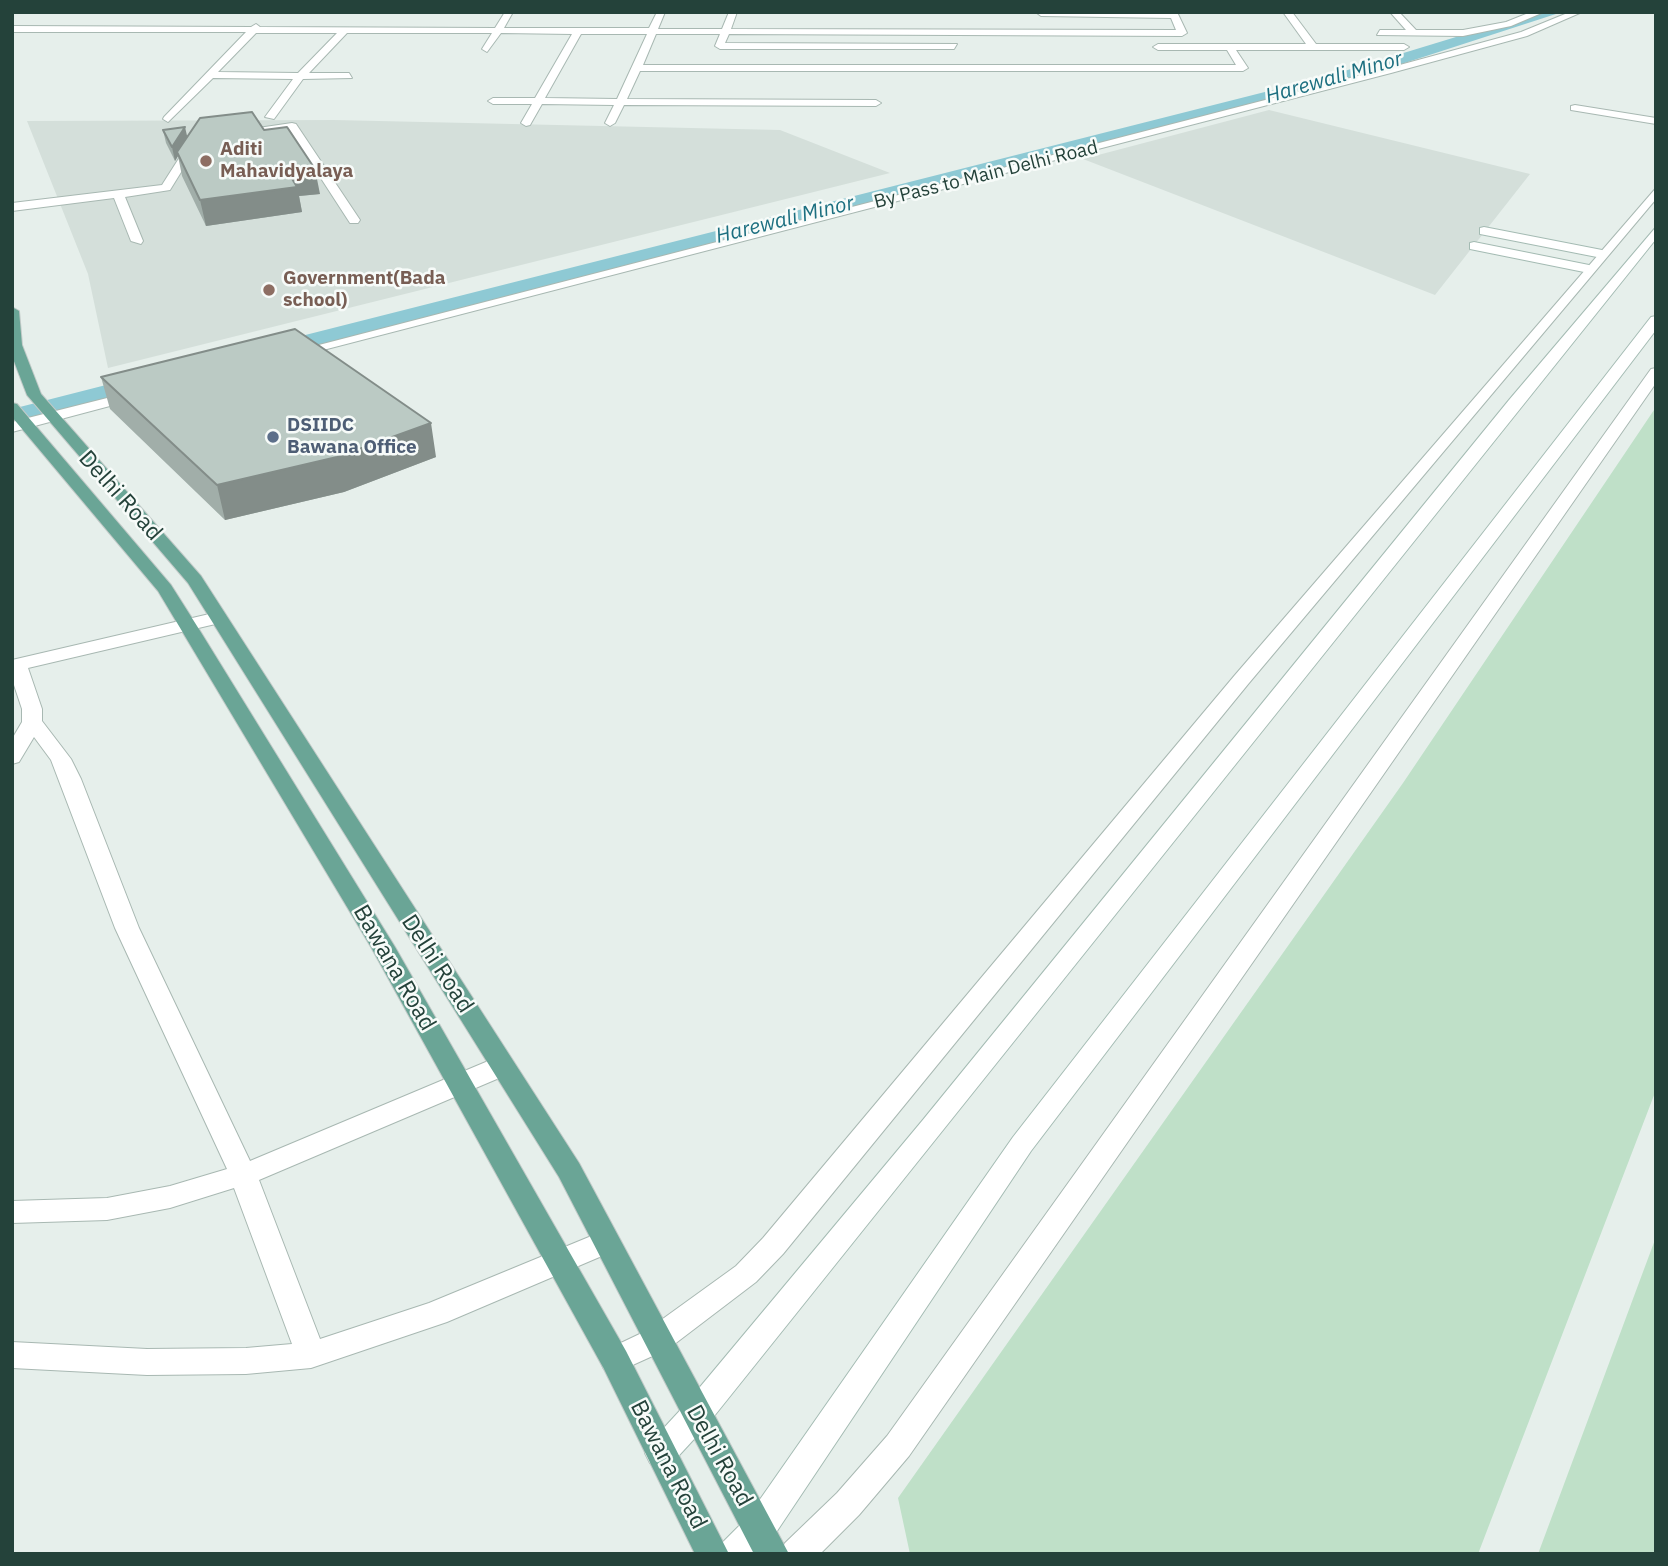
<!DOCTYPE html>
<style>
body{margin:0}
#map{position:relative;width:1668px;height:1566px;overflow:hidden;background:#e6efeb;font-family:"IBM Plex Sans",sans-serif}
canvas{display:block}
.frame{position:absolute;inset:0;border:14px solid #24423a;pointer-events:none}
</style>
<div id="map">
<canvas width="1668" height="1566"></canvas>
<div class="frame"></div>
</div>
<script>
const c = document.querySelector('canvas').getContext('2d');
c.lineJoin = 'round';
function fill(path, color) {
  c.fillStyle = color;
  c.fill(path, 'evenodd');
}
function poly(rows) {
  const path = new Path2D();
  for (const r of rows) {
    path.moveTo(r[0], r[1]);
    for (let i = 2; i < r.length; i += 2) path.lineTo(r[i], r[i + 1]);
  }
  return path;
}
function stroke(path, color, width, dash) {
  c.strokeStyle = color;
  c.lineWidth = width;
  c.lineCap = dash ? 'butt' : 'round';
  c.setLineDash(dash || []);
  c.stroke(path);
}
function write(font, color, halo, rows, align = 'center') {
  c.font = font + ' "IBM Plex Sans",sans-serif';
  c.lineWidth = 5;
  c.setLineDash([]);
  c.textBaseline = 'middle';
  c.strokeStyle = halo;
  c.fillStyle = color;
  for (const [text, x, y, turn = 0] of rows) {
    c.save();
    c.translate(x, y);
    c.rotate((+turn || 0) * Math.PI / 180);
    c.textAlign = isNaN(turn) ? turn : align;
    if (halo) c.strokeText(text, 0, 0);
    c.fillText(text, 0, 0);
    c.restore();
  }
}
fill(poly([
 [1269,110,1530,174,1435,295,1083,159],
 [334,120,780,130,890,173,108,368,88,274,27,121]
]), '#d4dfda');
fill(poly([
 [1656,407,1656,1090,1478,1554,910,1554,898,1498,1403,783],
 [1656,1237,1656,1554,1538,1554]
]), '#bfe0c8');
fill(poly([
 [1538,12,1562,12,1340,84,263,360,254,358,251,353,254,348,1328,76,1538,12],
 [153,373,162,376,166,381,162,386,12,425,12,409,153,373]
]), '#8ec9d4');
const minor = poly([
 [505,12,513,12,504,28,649,28,657,12,665,12,658,29,722,29,729,12,737,12,731,29,1176,30,1171,18,1041,16,1037,13,1177,12,1187,33,1182,36,729,34,725,43,957,44,954,49,720,49,715,46,720,34,656,34,643,65,1236,65,1227,50,1158,50,1153,47,1158,44,1306,44,1283,12,1292,12,1316,44,1404,44,1409,47,1404,50,1236,50,1248,68,1243,71,640,71,627,99,876,100,881,103,876,106,624,105,615,123,610,126,605,123,614,105,542,104,530,125,526,126,521,123,532,104,493,104,488,101,493,98,535,98,572,34,501,33,487,52,482,49,492,33,347,33,309,73,349,73,352,78,303,79,274,119,265,117,293,79,213,78,168,122,163,119,164,117,246,32,12,32,12,26,251,27,256,24,260,27,495,28,505,12],
 [256,33,337,33,298,73,218,72,256,33],
 [581,34,647,34,617,99,545,98,581,34],
 [1390,12,1399,12,1416,30,1463,30,1506,22,1531,12,1544,12,1511,26,1463,36,1377,35,1380,30,1406,30,1390,12],
 [1570,12,1582,12,1527,36,1391,73,300,356,288,353,1385,69,1521,32,1570,12],
 [1575,105,1656,118,1656,124,1571,110,1571,106,1575,105],
 [292,123,296,124,360,220,358,223,350,223,289,129,236,135,231,132,292,123],
 [194,140,199,143,170,190,125,197,143,241,141,244,131,241,114,198,12,211,12,203,162,185,190,141,194,140],
 [135,391,142,395,140,398,12,432,12,422,135,391],
 [218,612,224,614,227,618,224,622,28,668,42,709,42,721,71,759,81,779,139,928,250,1161,493,1059,502,1057,511,1059,515,1066,511,1073,259,1180,320,1339,429,1303,606,1230,616,1234,620,1242,616,1250,447,1322,311,1368,246,1374,147,1375,12,1368,12,1342,147,1349,246,1348,292,1344,234,1188,170,1208,107,1220,12,1223,12,1201,107,1198,170,1186,227,1169,115,928,51,760,34,737,19,762,12,764,12,739,22,722,22,709,12,679,12,660,218,612]
]);
const tertiary = poly([
 [1656,188,1656,199,1249,683,783,1254,756,1282,668,1349,615,1373,604,1369,600,1360,604,1351,646,1331,736,1266,763,1238,1235,675,1656,188],
 [1656,368,1656,383,909,1456,859,1515,820,1554,780,1554,785,1543,837,1493,887,1436,1651,369,1656,368]
]);
const secondary = poly([
 [1484,227,1602,250,1608,254,1602,258,1480,234,1480,228,1484,227],
 [1656,227,1656,239,707,1425,672,1463,661,1467,650,1463,645,1453,650,1443,685,1405,922,1121,1509,400,1656,227],
 [1474,242,1589,265,1595,269,1589,273,1470,249,1470,243,1474,242],
 [1656,316,1656,330,1031,1151,771,1540,757,1554,717,1554,722,1543,747,1518,1013,1137,1651,317,1656,316]
]);
const primary = poly([
 [12,307,19,311,22,345,41,394,201,576,579,1163,789,1554,754,1554,559,1177,188,583,27,395,12,356,12,307],
 [12,403,17,404,171,585,197,626,395,947,626,1351,729,1554,695,1554,604,1369,371,947,158,591,12,417,12,403]
]);
stroke(minor, '#a8b8b2', 2);
stroke(tertiary, '#a8b8b2', 2);
stroke(secondary, '#a4bbb3', 2);
stroke(primary, '#c2cac8', 2);
fill(minor, '#fff');
fill(tertiary, '#fff');
fill(secondary, '#fff');
fill(primary, '#6aa596');
fill(poly([
 [163,130,187,136,264,130,320,194,299,196,302,212,206,226,182,176,178,156,175,161,166,143],
 [101,377,436,457,344,492,225,520,110,409]
]), '#a1aea9');
fill(poly([
 [185,127,188,140,177,152,178,156,175,161,172,147],
 [315,169,320,194,299,196,302,212,206,226,200,200,288,172],
 [431,423,436,457,344,492,225,520,217,485]
]), '#838d89');
const building = poly([
 [252,112,264,130,287,127,315,169,288,172,297,187,200,200,177,152,200,118,252,112],
 [185,127,172,147,163,130,185,127],
 [295,329,431,423,337,457,217,485,101,377,295,329]
]);
fill(building, '#bbcac4');
stroke(building, '#838d89', 2);
for (const [x, y, r, color] of [
 [206,161,7,"#8d6e63"],
 [269,290,7,"#8d6e63"],
 [273,437,7,"#5c6f8a"]
]) {
  const dot = new Path2D();
  dot.arc(x, y, r, 0, 2 * Math.PI);
  c.fillStyle = color;
  c.fill(dot);
  stroke(dot, '#f7fbf9', 2.5);
}
write('bold 19px', '#785e54', '#f7fbf9', [
 ["Aditi",220,150],
 ["Mahavidyalaya",220,172],
 ["Government(Bada",283,279],
 ["school)",283,301]
], 'left');
write('19px', '#24423a', '#f7fbf9', [
 ["By Pass to Main Delhi Road",986,175,-14]
]);
write('bold 19px', '#4e5e75', '#f7fbf9', [
 ["DSIIDC",287,426],
 ["Bawana Office",287,448]
], 'left');
write('italic 21px', '#1c6f80', '#f7fbf9', [
 ["Harewali Minor",1334,78,-16],
 ["Harewali Minor",785,220,-14]
]);
write('23px', '#24423a', '#f7fbf9', [
 ["Delhi Road",120,496,48],
 ["Delhi Road",437,964,57],
 ["Bawana Road",394,968,60],
 ["Delhi Road",719,1456,61],
 ["Bawana Road",668,1465,63]
]);
</script>
